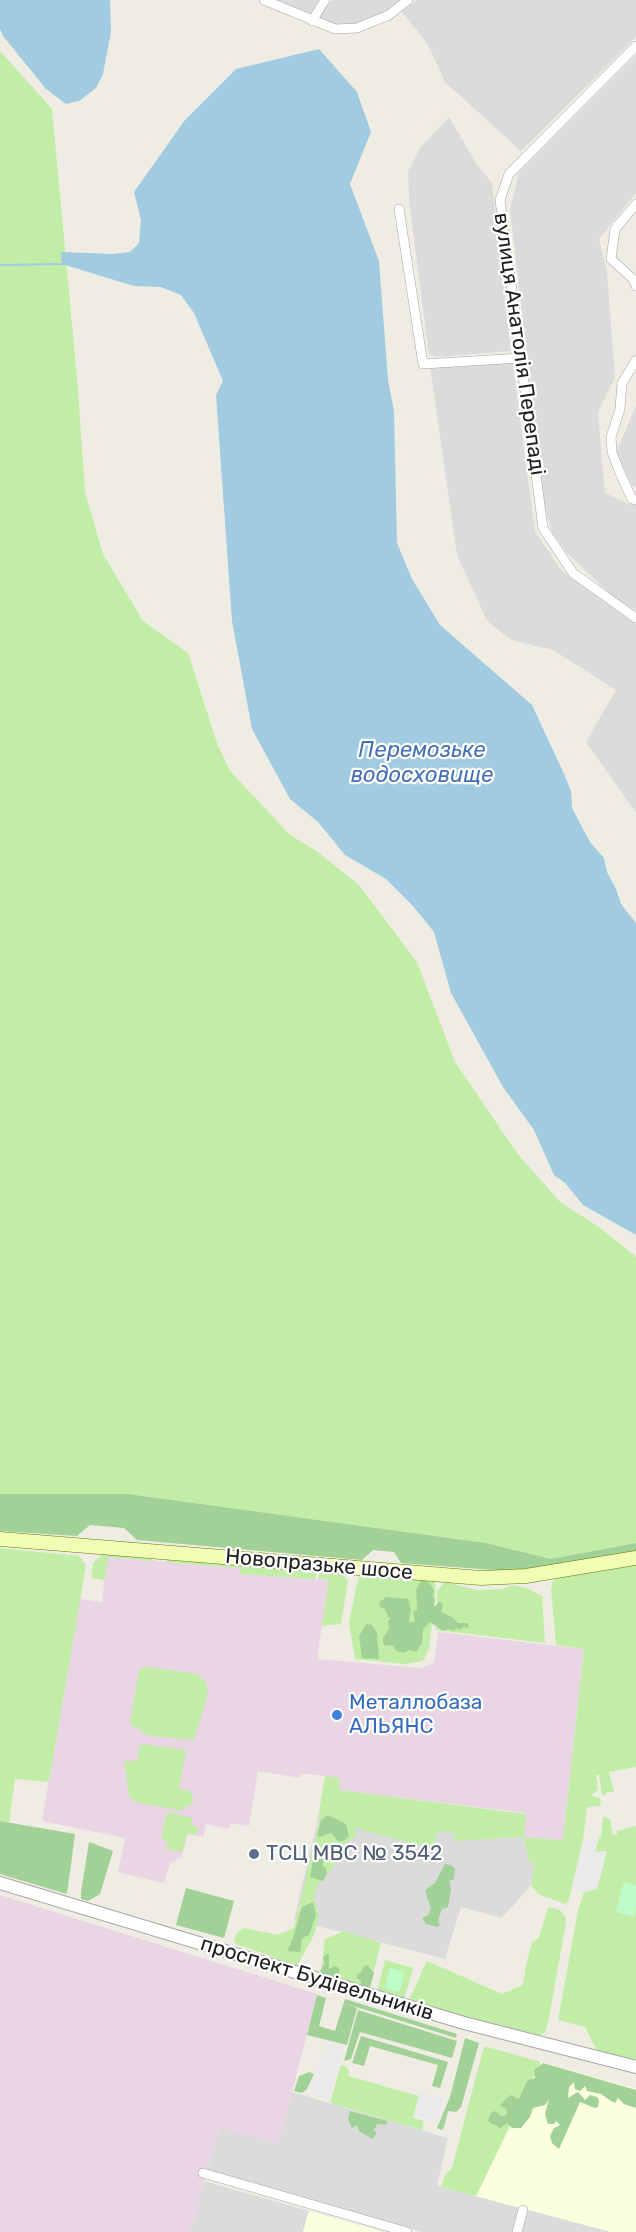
<!DOCTYPE html>
<meta charset="utf-8">
<style>
body{margin:0}
canvas{display:block;background:#efede3}
</style>
<canvas width="636" height="2232"></canvas>
<script>
const c = document.querySelector('canvas').getContext('2d');
c.lineJoin = 'round';
function fill(path, color) {
  c.fillStyle = color;
  c.fill(path, 'evenodd');
}
function poly(rows) {
  const path = new Path2D();
  for (const r of rows) {
    path.moveTo(r[0], r[1]);
    for (let i = 2; i < r.length; i += 2) path.lineTo(r[i], r[i + 1]);
  }
  return path;
}
function stroke(path, color, width, dash) {
  c.strokeStyle = color;
  c.lineWidth = width;
  c.lineCap = dash ? 'butt' : 'round';
  c.setLineDash(dash || []);
  c.stroke(path);
}
function write(font, color, halo, rows, align = 'center') {
  c.font = font + ' Rubik,sans-serif';
  c.lineWidth = 4.5;
  c.setLineDash([]);
  c.textBaseline = 'middle';
  c.strokeStyle = halo;
  c.fillStyle = color;
  for (const [text, x, y, turn = 0] of rows) {
    c.save();
    c.translate(x, y);
    c.rotate((+turn || 0) * Math.PI / 180);
    c.textAlign = isNaN(turn) ? turn : align;
    if (halo) c.strokeText(text, 0, 0);
    c.fillText(text, 0, 0);
    c.restore();
  }
}
fill(poly([
 [276,0,319,0,310,15],
 [332,0,400,0,387,10,361,23,338,28,318,20],
 [417,0,636,0,636,37,521,151,445,82,427,43,402,12],
 [636,55,636,193,599,239,607,272,615,378,598,412,605,493,628,504,636,505,636,610,615,598,567,553,552,532,545,507,510,210,519,172],
 [449,117,476,163,492,183,511,351,436,357,429,354,409,201,408,171,420,148],
 [512,358,535,532,562,571,636,624,636,813,586,742,616,690,553,650,511,640,487,621,457,555,430,366],
 [636,406,636,487,632,485,616,452],
 [318,1818,432,1848,438,1831,455,1833,453,1841,524,1837,529,1862,535,1864,531,1885,502,1918,461,1907,445,1959,294,1920],
 [292,2092,448,2138,437,2186,520,2208,514,2232,423,2232,207,2171,219,2127,279,2143],
 [204,2181,309,2211,303,2232,190,2232],
 [527,2209,611,2232,521,2232]
]), '#dcdbdb');
fill(poly([
 [107,1557,240,1568,240,1574,329,1580,317,1659,421,1668,434,1663,438,1632,584,1649,563,1840,524,1837,526,1813,339,1790,340,1778,301,1773,300,1778,258,1771,249,1826,230,1823,229,1829,206,1824,203,1837,188,1834,182,1856,170,1864,164,1883,118,1872,125,1838,42,1821,80,1599,102,1602],
 [0,1895,317,1994,279,2144,219,2127,190,2232,0,2232]
]), '#e9d5e3');
fill(poly([
 [541,2062,636,2089,636,2232,611,2232,476,2196],
 [309,2211,383,2232,303,2232]
]), '#fbffdd');
fill(poly([
 [0,51,52,109,78,389,85,492,103,554,143,621,188,653,217,743,230,771,290,835,315,850,359,885,417,962,455,1062,517,1153,560,1202,599,1227,636,1257,636,1543,551,1559,486,1543,128,1494,0,1494],
 [0,1548,79,1556,86,1565,49,1782,15,1779,9,1822,0,1821],
 [103,1554,148,1557,155,1561,108,1557,105,1580,91,1578,93,1563],
 [169,1558,315,1570,316,1573,315,1579,240,1574,240,1568,164,1562],
 [636,1563,636,1767,609,1772,614,1792,608,1792,602,1796,599,1775,596,1775,598,1790,591,1795,600,1798,601,1803,599,1806,587,1807,583,1840,569,1900,565,1904,538,1894,531,1885,535,1864,529,1862,524,1837,453,1841,455,1833,438,1831,433,1849,355,1828,356,1836,340,1847,342,1855,317,1886,314,1898,319,1914,315,1933,296,1968,271,1956,236,1944,234,1939,238,1932,244,1928,278,1935,294,1928,320,1819,318,1818,325,1776,340,1778,339,1790,526,1814,524,1837,563,1840,584,1649,556,1645,551,1589,553,1581,560,1577],
 [320,1571,342,1573,348,1581,341,1624,322,1626,329,1580,318,1579],
 [365,1574,431,1578,434,1581,436,1586,429,1649,423,1661,405,1664,355,1659,349,1623,357,1583,360,1576],
 [445,1582,477,1590,502,1589,513,1585,524,1587,542,1596,545,1643,436,1630,437,1591],
 [146,1667,198,1674,206,1683,208,1693,194,1740,150,1736,130,1724,139,1669],
 [144,1744,186,1750,179,1789,189,1791,193,1795,193,1801,188,1807,184,1807,183,1811,135,1802,129,1796,124,1761,137,1761,139,1747],
 [167,1812,192,1818,191,1825,198,1827,196,1835,187,1833,183,1849,180,1852,166,1849,168,1841,161,1839],
 [603,1816,610,1819,613,1835,617,1834,617,1831,636,1826,636,2060,597,2050,585,2027,558,2020,578,1911,584,1892,597,1889,607,1851,595,1852,599,1838,601,1837],
 [548,1907,560,1910,565,1916,566,1922,549,2018,545,2033,539,2035,412,2003,410,1998,427,1961,502,1994,523,1985,526,1965,532,1942,539,1938],
 [344,1931,381,1943,370,1987,366,1989,321,1974,325,1939],
 [385,1960,413,1968,404,2000,377,1992],
 [484,2046,541,2062,476,2196,441,2187,445,2175,452,2168],
 [341,2065,346,2066,349,2071,348,2076,419,2096,413,2118,424,2121,422,2130,330,2103]
]), '#c1eda6');
fill(poly([
 [0,1494,128,1494,486,1543,551,1559,636,1543,636,1551,548,1566,507,1571,401,1563,394,1552,373,1550,362,1560,137,1540,124,1528,90,1525,77,1536,0,1531],
 [421,1581,427,1581,432,1586,434,1592,432,1595,435,1599,434,1607,440,1601,443,1605,441,1612,452,1617,458,1623,468,1623,469,1628,463,1627,460,1630,456,1628,454,1631,448,1629,443,1631,430,1622,423,1629,422,1643,416,1652,410,1650,403,1653,395,1650,394,1646,387,1645,386,1646,383,1643,383,1638,389,1629,388,1621,391,1618,388,1617,385,1609,380,1607,379,1603,386,1597,408,1599,411,1610,409,1618,410,1623,415,1621,413,1612,417,1610,417,1606,416,1590],
 [366,1624,372,1625,377,1633,379,1659,362,1658,359,1636],
 [328,1815,346,1824,349,1836,345,1840,339,1842,331,1833,319,1837,317,1835,321,1820],
 [0,1821,75,1834,67,1894,0,1874],
 [89,1842,113,1851,100,1894,88,1901,81,1899,81,1892],
 [321,1848,326,1851,328,1856,322,1865,326,1868,327,1874,323,1881,310,1877,314,1855,317,1850],
 [445,1864,451,1865,455,1869,454,1879,449,1881,451,1889,448,1907,442,1909,438,1920,440,1925,437,1927,426,1924,422,1918,428,1915,431,1909,425,1890,435,1883],
 [186,1888,234,1901,224,1938,176,1925],
 [313,1902,316,1915,309,1935,302,1938,300,1952,287,1951,292,1941,302,1907],
 [326,1954,329,1954,329,1969,335,1966,339,1968,340,1977,333,1981,320,1971,325,1963,323,1958],
 [367,1965,374,1973,370,1987,366,1989,361,1988,361,1981,357,1978,357,1974,361,1973,364,1966],
 [317,1995,326,1998,319,2026,335,2031,345,1999,457,2034,456,2038,347,2004,357,2008,347,2045,307,2035],
 [358,2010,457,2041,452,2058,360,2032,351,2059,344,2061],
 [361,2036,448,2062,440,2088,432,2086,438,2065,370,2046,364,2066,352,2063],
 [465,2038,479,2043,461,2107,456,2112,448,2111,444,2127,442,2130,437,2128,450,2097],
 [543,2063,636,2090,636,2108,624,2104,618,2098,615,2103,611,2101,601,2094,587,2091,585,2086,580,2091,575,2089,574,2082,569,2087,568,2098,578,2092,585,2100,590,2095,597,2097,599,2100,598,2107,595,2108,580,2102,559,2149,552,2143,550,2136,554,2128,560,2125,556,2121,554,2124,548,2124,545,2114,549,2099,545,2105,533,2108,530,2117,521,2128,512,2128,507,2123,499,2129,497,2125,491,2124,488,2120,491,2113,495,2111,501,2116,505,2116,507,2113,506,2109,500,2105,510,2095,519,2099,527,2081,535,2078,534,2070],
 [309,2072,314,2074,307,2089,302,2093,294,2091,299,2076],
 [350,2111,387,2121,386,2125,377,2124,376,2128,373,2129,377,2133,372,2139,359,2131,357,2125,352,2128,348,2119]
]), '#a1d196');
fill(poly([
 [624,1882,636,1885,636,1908,634,1917,616,1912],
 [390,1968,405,1972,399,1992,385,1988]
]), '#bdfcc9');
fill(poly([
 [599,1838,595,1852,607,1851,597,1889,584,1892,572,1888,583,1840],
 [325,2042,344,2047,329,2101,310,2095],
 [420,2092,446,2100,437,2123,414,2115]
]), '#eaeaea');
fill(poly([
 [0,0,110,0,111,32,103,74,96,88,79,101,66,104,46,89,3,36,0,29],
 [319,49,357,92,371,132,350,184,379,261,388,380,394,411,397,543,412,579,440,625,532,705,565,776,571,791,572,808,590,842,604,858,607,872,616,889,621,904,636,923,636,1235,583,1205,565,1183,554,1175,534,1130,503,1087,451,993,434,932,413,906,386,879,345,855,318,822,290,799,252,729,232,621,216,395,223,381,194,313,181,295,161,287,134,286,62,264,61,252,114,254,130,252,139,243,141,220,134,192,185,120,236,69]
]), '#a1cbe0');
stroke(poly([
 [0,265,63,264]
]), '#a1cbe0', 2);
const minor = poly([
 [264,0,335,29,357,28,389,15,408,0],
 [312,21,325,0],
 [636,46,509,174,500,200,543,528,573,573,636,618],
 [636,204,615,229,611,259,633,279,636,286],
 [399,209,423,364,521,358],
 [636,360,622,383,620,409,611,437,612,452,620,473,632,499,636,500],
 [203,2173,407,2232],
 [517,2232,523,2210]
]);
const tertiary = poly([
 [0,1883,464,2023,636,2067]
]);
const secondary = poly([
 [0,1539,481,1578,526,1576,636,1558]
]);
stroke(minor, '#a5a5a5', 10);
stroke(tertiary, '#a5a5a5', 14);
stroke(secondary, '#5f7a00', 15);
stroke(minor, '#fff', 9);
stroke(tertiary, '#fff', 12);
stroke(secondary, '#f1fdb4', 14);
for (const [x, y, r, color] of [
 [337,1715,6,"#3f7fe0"],
 [254,1854,6,"#5c6f8a"]
]) {
  const dot = new Path2D();
  dot.arc(x, y, r, 0, 2 * Math.PI);
  c.fillStyle = color;
  c.fill(dot);
  stroke(dot, '#fff', 2);
}
write('21px', '#1e1e1e', '#fff', [
 ["вулиця Анатолія Перепаді",519,344,82],
 ["Новопразьке шосе",319,1565,5],
 ["проспект Будівельників",317,1979,17]
]);
write('21px', '#366cbe', '#fff', [
 ["Металлобаза",349,1703],
 ["АЛЬЯНС",349,1727]
], 'left');
write('21px', '#4e5e75', '#fff', [
 ["ТСЦ МВС № 3542",266,1854]
], 'left');
write('italic 22px', '#4570b3', '#fff', [
 ["Перемозьке",422,751],
 ["водосховище",422,776]
]);
</script>
